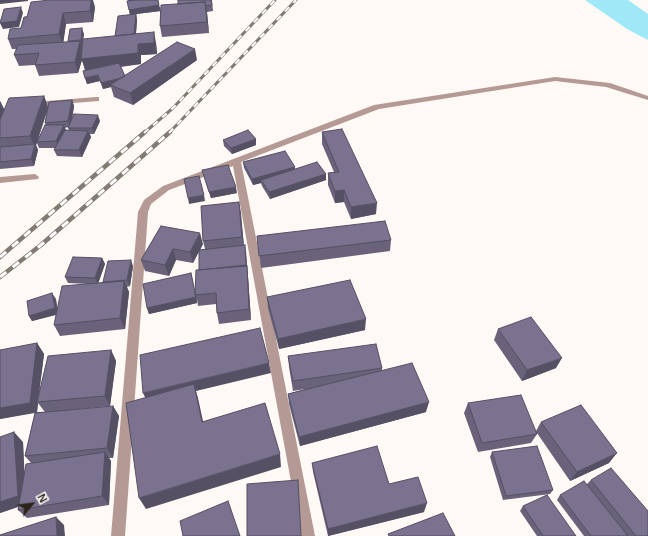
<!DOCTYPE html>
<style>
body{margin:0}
#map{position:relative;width:648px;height:536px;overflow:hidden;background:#fef9f4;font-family:Arial,sans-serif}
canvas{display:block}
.north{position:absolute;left:12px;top:484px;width:40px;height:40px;-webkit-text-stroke:3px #fff;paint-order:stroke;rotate:61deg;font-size:11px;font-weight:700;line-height:16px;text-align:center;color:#2c241a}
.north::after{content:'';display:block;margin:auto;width:14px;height:18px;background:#2c241a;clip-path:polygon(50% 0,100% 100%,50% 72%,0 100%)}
</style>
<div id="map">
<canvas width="648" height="536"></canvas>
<div class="north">N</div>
</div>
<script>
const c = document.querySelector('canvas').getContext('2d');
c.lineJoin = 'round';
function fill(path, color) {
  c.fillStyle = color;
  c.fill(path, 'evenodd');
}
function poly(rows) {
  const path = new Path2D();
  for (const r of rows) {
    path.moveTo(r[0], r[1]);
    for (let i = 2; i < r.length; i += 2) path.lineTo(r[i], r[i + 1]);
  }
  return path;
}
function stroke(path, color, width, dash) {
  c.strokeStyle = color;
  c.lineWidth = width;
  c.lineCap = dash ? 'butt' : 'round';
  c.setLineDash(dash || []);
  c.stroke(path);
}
fill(poly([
 [585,0,628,0,648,14,648,40,627,29]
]), '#9ee8f8');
fill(poly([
 [555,77,610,83,648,96,648,100,606,87,555,81,379,109,241,162,315,536,301,536,233,166,169,190,151,204,148,212,125,536,111,536,138,212,144,200,163,186,374,105,555,77],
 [96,97,99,97,99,101,34,106,30,104,34,102,96,97],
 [35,174,39,177,38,179,0,183,0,177,35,174]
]), '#b59994');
const railFar1 = poly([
 [144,133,173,108,275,0],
 [169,133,296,0]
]);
const rail = poly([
 [0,257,145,132],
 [0,277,41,245,170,132]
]);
stroke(railFar1, '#827b73', 3);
stroke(rail, '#827b73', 4.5);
stroke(railFar1, '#fff', 2, [6]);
stroke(rail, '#fff', 3, [8]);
fill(poly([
 [128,0,158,0,160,11,178,4,178,0,212,0,213,11,207,12,209,33,162,37,160,26,160,11,136,14,137,20,136,34,156,43,157,54,141,55,141,64,121,67,125,76,197,60,133,105,114,97,111,87,103,89,100,81,87,84,83,71,85,70,82,60,78,73,39,76,35,65,19,66,14,55,16,49,12,49,8,39,21,28,24,17,95,7,93,22,66,24,63,42,68,42,84,34,82,46,83,47,115,36,130,15],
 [44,96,48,107,72,100,74,106,72,118,100,121,94,134,90,134,91,137,82,157,57,156,54,150,56,148,39,148,37,143,36,145,38,150,34,166,0,169,0,101,4,109,4,111],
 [48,109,45,123,46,125,38,139],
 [68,127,69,130,66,130,65,128],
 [322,132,376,214,351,219,344,202,335,203,328,185,328,173,334,172,322,144],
 [256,139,256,145,232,154,224,146,223,140],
 [243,162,295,167,295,169,326,174,326,180,270,199,262,186,261,183,253,185,244,168],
 [202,170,237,193,211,198,204,176],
 [239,202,244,245,246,251,248,277,251,320,219,324,217,313,216,304,198,306,197,299,197,303,149,314,147,308,191,273,195,294,200,270,199,251,193,263,176,260,169,276,145,271,141,260,161,226,203,244,200,250,205,249,203,241],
 [257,236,391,240,390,251,261,268],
 [102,258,105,264,98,283,103,282,133,266,130,286,127,287,129,292,125,329,60,336,54,325,56,315,32,321,29,316,56,299,57,309,88,284,68,283,65,277],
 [267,297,365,330,279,349,268,308],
 [498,329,556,368,522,381,494,340],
 [37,343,44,354,39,393,111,350,116,361,110,406,59,411,113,406,119,416,113,458,109,458,111,461,109,505,27,518,18,510,18,507,0,513,0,437,23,442,24,472,31,463,25,456,35,413,0,419],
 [38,403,45,412,37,412],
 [288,356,382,368,382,370,426,412,300,446,289,404,288,394,305,389,293,391,289,367],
 [468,403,536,431,541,422,609,463,570,481,537,433,537,434,531,443,478,452,464,413],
 [492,452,553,490,550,494,503,500,490,457],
 [312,463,389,484,424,512,328,536,313,472],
 [591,480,648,536,584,536,557,500,560,495,587,484],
 [523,506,576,536,537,536,520,511]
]), '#69627a');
fill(poly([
 [0,0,28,0,28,1,0,4],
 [91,0,93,0,95,7,93,22,90,11],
 [205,2,207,13,209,33,207,22],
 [159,5,161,11,136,14,137,20,135,44,129,10],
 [21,7,23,13,19,27,3,29,0,23],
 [63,13,66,24,63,45,59,34],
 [82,28,84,34,82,46,81,40],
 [154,32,156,43,157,54,141,55,141,64,85,70,82,60,78,73,75,62,80,41,84,52,138,44],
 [195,49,197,60,133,105,130,93],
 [98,75,100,81,87,84,85,78],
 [126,77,110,85,111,87,103,89,101,83],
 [44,96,48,107,36,145,38,150,34,166,31,159,35,147,30,136],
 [72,100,74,106,71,127,68,121],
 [0,101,4,109,2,127,0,128],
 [98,115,100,121,94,134,92,128],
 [64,125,66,131,58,148,56,141],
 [88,131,91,137,82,157,79,150],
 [256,139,256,145,232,154,231,148],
 [295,167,295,173,261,180,261,183,253,185,252,179],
 [326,174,326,180,270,199,269,192],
 [236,187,237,193,211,198,209,192],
 [344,190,344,202,335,203,335,191],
 [204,195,205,201,189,204,188,198],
 [239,202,241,213,244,248,242,237],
 [377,203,376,214,351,219,351,207],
 [200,233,203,244,193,263,190,252],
 [245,245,248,277,251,320,249,309],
 [173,249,176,260,169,276,165,265],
 [102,258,105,264,98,284,95,278],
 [131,260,133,266,130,286,127,280],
 [191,273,197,303,149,314,147,308],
 [124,281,129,292,125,329,120,318],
 [52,293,56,299,58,314,32,321,29,316],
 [366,319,365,330,279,349,278,339],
 [37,343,44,354,38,402,37,402,38,403,37,412,0,419,0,408],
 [111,350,116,361,110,406,105,396],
 [562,358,556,368,522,381,527,370],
 [269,363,271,373,196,391,198,398,206,435,148,403,143,393],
 [429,402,426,412,300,446,299,437],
 [113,406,119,416,113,458,107,448],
 [14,432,23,442,26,504,0,513,0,502],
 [105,452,111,461,109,505,102,496],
 [617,453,609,463,570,481,577,472],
 [280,454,281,467,146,509,139,498],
 [427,503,424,512,328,536,328,529],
 [56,517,64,525,65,536,57,536]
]), '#555063');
const building = poly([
 [50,0,91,0,90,11,63,13,59,34,8,39,10,29,21,28,24,17,27,17,31,2,50,0],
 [136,0,158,0,159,5,129,10,127,1,136,0],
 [178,0,211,0,212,5,206,6,205,2,178,4,178,0],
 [205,2,207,22,160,26,161,5,205,2],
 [21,7,17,21,0,23,4,9,21,7],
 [136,14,134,34,115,36,118,16,136,14],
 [82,28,81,40,68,41,70,29,82,28],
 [154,32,154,43,138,44,138,53,81,59,83,39,154,32],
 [80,41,75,62,35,65,39,53,14,55,18,45,80,41],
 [177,42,195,49,130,93,110,85,177,42],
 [119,63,125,76,121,78,101,83,98,75,85,78,83,71,119,63],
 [44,96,30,136,0,138,0,120,9,98,44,96],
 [72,100,68,121,45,123,49,102,72,100],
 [74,114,98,115,92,128,68,128,74,114],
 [45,125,64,125,56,141,37,142,45,125],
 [342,129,377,203,351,207,344,190,335,191,328,173,339,172,322,132,342,129],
 [65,130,88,131,79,150,54,150,65,130],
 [248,130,256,139,231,148,223,140,248,130],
 [35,144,31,159,0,162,0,147,35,144],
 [285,151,295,167,252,179,243,162,285,151],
 [317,162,326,174,269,192,261,180,317,162],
 [228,165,236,187,209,192,202,170,228,165],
 [199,176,204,195,188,198,184,179,199,176],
 [239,202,242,237,203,241,201,206,239,202],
 [385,221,391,240,259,256,257,236,385,221],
 [161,226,200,233,190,252,173,249,165,265,141,260,161,226],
 [245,245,246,265,199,270,199,250,245,245],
 [73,257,102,258,95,278,65,277,73,257],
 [131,260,127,280,103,282,108,261,131,260],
 [247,266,249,309,217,313,216,293,195,295,196,270,247,266],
 [191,273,196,297,147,308,143,284,191,273],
 [350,280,366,319,278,339,267,297,350,280],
 [124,281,120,318,54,325,62,286,124,281],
 [52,293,55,308,29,316,27,301,52,293],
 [531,317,562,358,527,370,498,329,531,317],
 [260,328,269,363,143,393,140,355,260,328],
 [37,343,30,403,0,408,0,350,37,343],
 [376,344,382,368,293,381,288,356,376,344],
 [111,350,105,396,37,402,48,356,111,350],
 [412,363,429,402,299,437,288,394,412,363],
 [194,384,202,422,265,403,280,454,139,498,126,403,194,384],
 [521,395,537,434,482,443,468,403,521,395],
 [581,405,617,453,577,472,541,422,581,405],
 [113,406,107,448,25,456,35,413,113,406],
 [14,432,18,496,0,502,0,437,14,432],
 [377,446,389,484,418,477,427,503,328,529,312,463,377,446],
 [537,446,553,490,506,496,492,452,537,446],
 [105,452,102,496,18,510,26,464,105,452],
 [611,468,648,511,648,536,636,536,591,480,611,468],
 [298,480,301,536,247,536,247,484,298,480],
 [584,481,628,536,591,536,560,495,584,481],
 [547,495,576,536,543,536,523,506,547,495],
 [228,501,240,536,183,536,180,521,228,501],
 [443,513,455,536,389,536,388,534,443,513],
 [56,517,57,536,0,536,0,535,56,517]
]);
fill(building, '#7a728e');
stroke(building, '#555063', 1);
</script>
